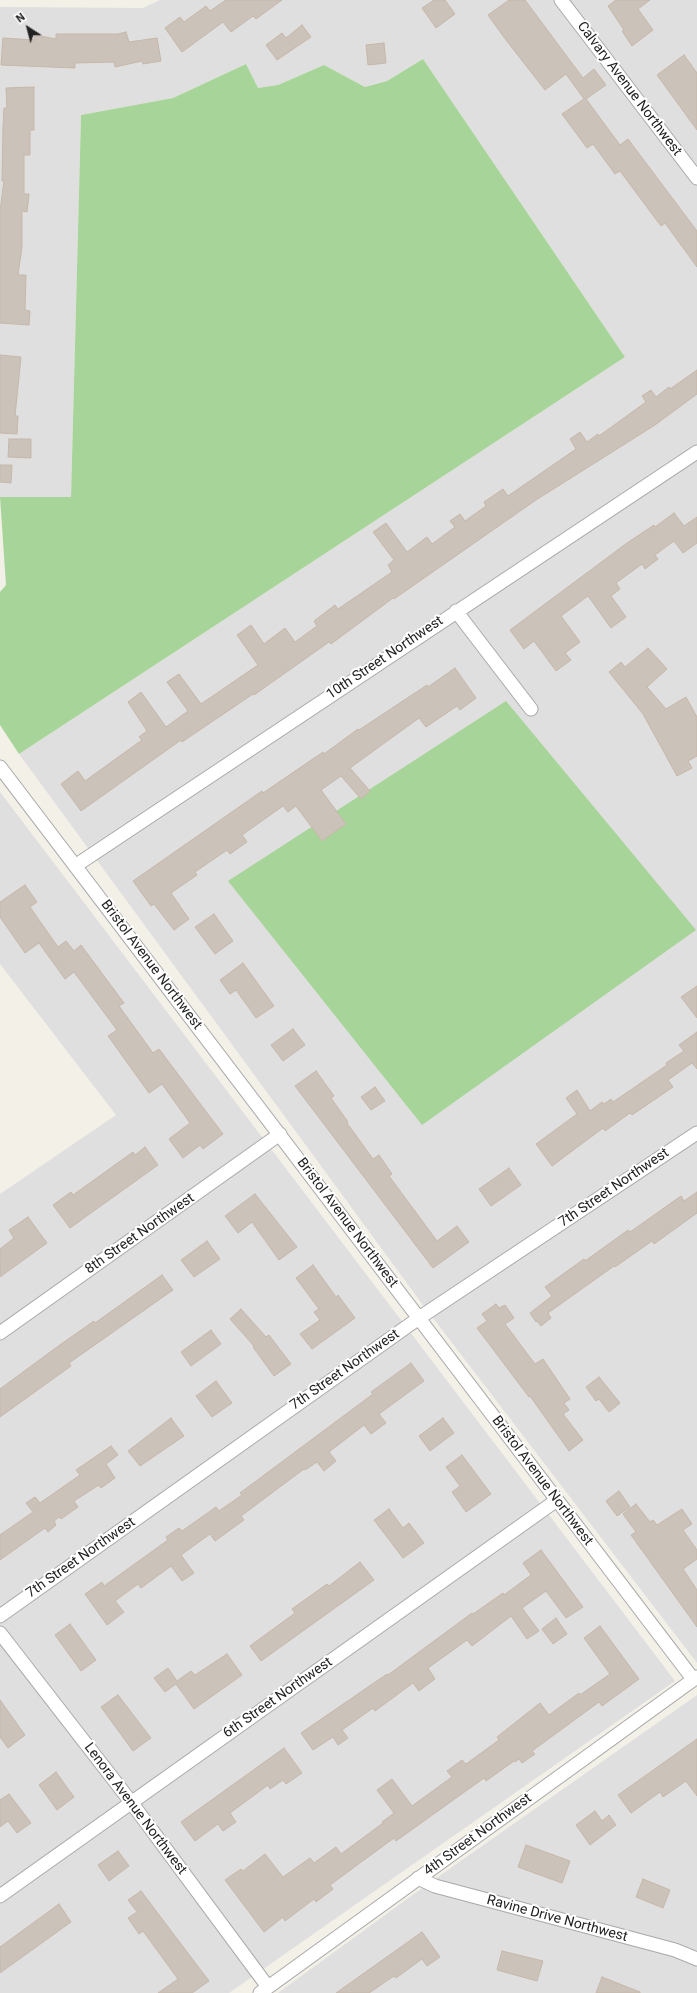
<!DOCTYPE html>
<style>
body{margin:0}
#map{position:relative;width:697px;height:1993px;overflow:hidden;background:#f3f0e8;font-family:Roboto,sans-serif}
canvas{display:block}
.north{position:absolute;left:8px;top:8px;width:40px;height:40px;-webkit-text-stroke:3px #fff;paint-order:stroke;rotate:324deg;font-size:11px;font-weight:700;line-height:16px;text-align:center;color:#222}
.north::after{content:'';display:block;margin:auto;width:14px;height:18px;background:#222;clip-path:polygon(50% 0,100% 100%,50% 72%,0 100%)}
</style>
<div id="map">
<canvas width="697" height="1993"></canvas>
<div class="north">N</div>
</div>
<script>
const c = document.querySelector('canvas').getContext('2d');
c.lineJoin = 'round';
function fill(path, color) {
  c.fillStyle = color;
  c.fill(path, 'evenodd');
}
function poly(rows) {
  const path = new Path2D();
  for (const r of rows) {
    path.moveTo(r[0], r[1]);
    for (let i = 2; i < r.length; i += 2) path.lineTo(r[i], r[i + 1]);
  }
  return path;
}
function stroke(path, color, width, dash) {
  c.strokeStyle = color;
  c.lineWidth = width;
  c.lineCap = dash ? 'butt' : 'round';
  c.setLineDash(dash || []);
  c.stroke(path);
}
function write(font, color, halo, rows, align = 'center') {
  c.font = font + ' Roboto,sans-serif';
  c.lineWidth = 4;
  c.setLineDash([]);
  c.textBaseline = 'middle';
  c.strokeStyle = halo;
  c.fillStyle = color;
  for (const [text, x, y, turn = 0] of rows) {
    c.save();
    c.translate(x, y);
    c.rotate((+turn || 0) * Math.PI / 180);
    c.textAlign = isNaN(turn) ? turn : align;
    if (halo) c.strokeText(text, 0, 0);
    c.fillText(text, 0, 0);
    c.restore();
  }
}
fill(poly([
 [160,0,697,0,697,1663,420,1301,19,754,625,357,423,59,387,81,365,87,324,65,278,85,258,88,246,64,173,98,81,115,71,498,0,497,0,7,143,8],
 [0,792,675,1681,229,1993,0,1993,0,1194,116,1115,0,964],
 [697,1695,697,1993,278,1993,418,1891]
]), '#e0dfdf');
fill(poly([
 [423,59,625,357,19,754,0,725,0,592,6,585,0,497,71,497,81,115,173,98,246,64,258,88,278,85,324,65,365,87,387,81],
 [506,701,696,930,422,1125,228,881]
]), '#a7d599');
const building = poly([
 [226,0,282,0,256,19,253,16,231,32,223,22,182,52,165,28,180,17,184,22,206,6,210,11,226,0],
 [434,0,445,0,455,14,436,28,422,8,434,0],
 [509,0,525,0,583,78,594,69,606,85,586,99,620,145,628,139,697,231,697,267,665,223,661,226,620,171,615,174,593,144,587,148,562,114,584,99,566,74,545,90,506,40,488,15,509,0],
 [616,0,650,0,638,9,653,30,632,46,622,31,624,30,608,6,616,0],
 [302,25,311,37,277,60,266,45,282,33,286,38,302,25],
 [126,32,129,42,157,38,161,61,143,64,142,61,115,67,114,62,75,63,75,68,1,65,3,38,34,40,35,35,56,39,56,34,118,34,126,32],
 [384,43,386,63,368,65,366,45,384,43],
 [684,55,697,73,697,130,657,75,684,55],
 [34,87,34,130,30,130,30,155,24,155,24,194,29,194,27,212,22,211,22,247,18,275,26,275,25,310,30,311,29,325,0,323,0,211,4,181,2,181,3,128,4,108,7,108,6,88,34,87],
 [0,355,21,357,15,416,18,416,17,434,0,433,0,355],
 [697,370,697,394,655,425,536,500,394,599,393,598,331,644,329,642,254,695,253,694,182,742,181,740,81,811,61,784,78,771,85,781,142,740,139,737,147,731,128,702,141,692,166,727,188,711,167,682,179,674,201,704,258,665,237,635,251,625,264,644,285,628,295,642,317,626,314,621,335,605,338,609,392,572,388,565,394,560,373,532,386,523,407,552,427,537,432,544,455,527,450,521,460,514,465,521,486,506,484,502,503,489,508,496,576,449,570,439,580,432,587,442,598,434,599,436,646,402,642,396,651,390,656,397,669,387,670,389,697,370],
 [9,439,31,439,31,458,8,457,9,439],
 [0,465,12,465,11,483,0,482,0,465],
 [674,513,684,526,697,517,697,543,683,553,674,541,655,555,658,559,645,569,642,564,616,583,620,589,611,596,626,617,611,628,588,596,561,616,580,642,565,653,571,660,556,671,534,641,524,649,510,630,627,543,654,525,655,527,674,513],
 [648,648,667,669,647,687,666,709,686,697,697,717,697,756,688,761,692,768,677,776,643,714,609,672,621,662,625,667,648,648],
 [455,668,476,698,460,710,457,706,426,727,419,718,350,768,370,791,361,799,341,776,321,790,346,824,322,841,296,806,288,812,283,806,242,835,247,842,230,854,227,850,195,872,197,875,171,893,189,919,174,930,154,904,151,906,133,881,262,791,263,793,323,752,324,754,358,729,359,730,427,685,428,687,455,668],
 [25,885,37,902,30,907,58,947,66,941,74,951,81,945,124,1003,119,1006,153,1053,159,1049,223,1134,203,1149,200,1145,183,1158,169,1139,190,1123,162,1084,149,1093,108,1036,117,1030,74,972,65,979,39,943,25,953,0,917,0,902,25,885],
 [214,914,233,941,215,954,195,927,214,914],
 [243,963,274,1006,256,1018,236,990,230,994,220,980,243,963],
 [697,986,697,1018,681,997,697,986],
 [293,1029,305,1045,283,1061,271,1045,293,1029],
 [697,1032,697,1069,692,1063,668,1080,673,1087,632,1115,630,1113,605,1131,603,1128,552,1166,536,1144,577,1114,566,1098,577,1090,590,1111,602,1102,604,1104,611,1099,613,1102,667,1065,666,1063,684,1051,679,1045,697,1032],
 [316,1071,334,1096,331,1098,348,1122,347,1123,373,1159,379,1155,392,1174,389,1176,437,1241,457,1226,469,1242,433,1268,295,1086,316,1071],
 [375,1087,385,1101,371,1110,361,1097,375,1087],
 [145,1147,158,1165,70,1228,53,1205,71,1192,73,1195,133,1152,135,1155,145,1147],
 [509,1168,521,1185,491,1206,479,1189,509,1168],
 [697,1192,697,1213,654,1244,652,1241,615,1267,614,1266,548,1313,551,1318,541,1326,537,1321,536,1322,530,1313,552,1296,545,1287,584,1259,585,1261,628,1230,630,1232,681,1196,684,1201,697,1192],
 [255,1194,297,1247,279,1260,252,1222,238,1233,225,1216,255,1194],
 [28,1217,47,1243,0,1277,0,1249,14,1238,9,1230,28,1217],
 [207,1241,220,1259,194,1277,181,1260,207,1241],
 [313,1265,336,1297,338,1295,355,1318,312,1349,300,1334,320,1320,314,1312,319,1309,296,1278,313,1265],
 [162,1275,173,1290,69,1363,71,1366,0,1417,0,1389,57,1347,94,1321,95,1323,162,1275],
 [496,1304,499,1308,505,1305,514,1318,505,1324,535,1364,543,1359,570,1399,564,1403,569,1410,563,1414,583,1440,569,1451,530,1396,529,1397,477,1328,487,1321,482,1314,496,1304],
 [241,1309,266,1337,269,1335,291,1364,274,1376,253,1347,254,1346,230,1319,241,1309],
 [211,1330,221,1344,191,1366,181,1352,211,1330],
 [411,1363,424,1381,379,1414,386,1423,371,1434,364,1425,329,1452,336,1461,324,1471,317,1462,305,1470,304,1469,241,1516,244,1520,215,1541,210,1534,181,1555,194,1573,182,1581,171,1566,141,1588,138,1584,115,1601,124,1612,107,1625,85,1594,102,1582,104,1586,168,1540,166,1537,179,1528,182,1531,216,1507,219,1511,242,1495,240,1493,373,1394,371,1392,411,1363],
 [599,1377,620,1403,609,1412,599,1399,596,1401,586,1387,599,1377],
 [216,1381,232,1403,212,1417,196,1396,216,1381],
 [171,1418,184,1436,140,1466,128,1451,171,1418],
 [443,1418,454,1433,430,1451,419,1436,443,1418],
 [111,1446,118,1455,106,1464,115,1478,101,1488,99,1485,74,1501,78,1507,61,1519,59,1517,54,1521,56,1525,48,1532,45,1528,0,1560,0,1535,33,1512,26,1503,35,1497,40,1503,80,1475,76,1470,111,1446],
 [462,1455,491,1494,466,1512,452,1492,460,1486,446,1467,462,1455],
 [619,1491,630,1507,617,1516,606,1501,619,1491],
 [636,1504,650,1522,653,1520,657,1525,682,1509,692,1524,683,1530,697,1550,697,1559,683,1569,697,1590,697,1627,631,1535,636,1532,623,1514,636,1504],
 [389,1509,403,1528,409,1523,424,1543,403,1558,374,1520,389,1509],
 [541,1550,583,1607,566,1618,546,1591,522,1608,539,1631,527,1639,511,1616,472,1646,467,1640,428,1668,435,1679,419,1691,413,1683,375,1711,373,1708,342,1730,348,1738,338,1745,333,1737,313,1750,301,1733,387,1674,388,1675,472,1613,473,1614,503,1593,504,1595,531,1575,523,1563,541,1550],
 [360,1562,374,1580,261,1661,250,1646,295,1613,292,1609,327,1584,329,1586,360,1562],
 [556,1618,567,1634,553,1644,542,1629,556,1618],
 [70,1624,96,1660,81,1671,55,1635,70,1624],
 [600,1626,639,1679,602,1706,599,1702,532,1751,535,1754,522,1763,519,1759,515,1762,514,1761,486,1781,484,1778,396,1841,394,1838,330,1885,333,1889,316,1902,314,1899,285,1921,283,1917,264,1932,225,1880,241,1869,243,1871,265,1854,283,1877,310,1858,314,1863,336,1847,341,1854,383,1823,382,1822,394,1813,377,1790,392,1779,412,1806,452,1777,447,1771,462,1760,466,1764,499,1740,497,1737,540,1703,549,1715,579,1693,580,1695,610,1674,584,1638,600,1626],
 [227,1654,242,1675,194,1709,176,1684,165,1692,154,1678,168,1668,177,1681,191,1671,195,1675,227,1654],
 [118,1695,151,1738,133,1751,101,1707,118,1695],
 [0,1700,25,1735,8,1748,0,1737,0,1700],
 [697,1739,697,1796,686,1781,663,1797,660,1792,631,1813,618,1795,697,1739],
 [284,1748,302,1773,286,1784,283,1780,270,1789,268,1785,230,1813,236,1822,223,1831,218,1824,195,1841,181,1822,284,1748],
 [56,1772,74,1797,57,1810,39,1785,56,1772],
 [9,1794,31,1823,17,1833,8,1821,0,1827,0,1800,9,1794],
 [595,1811,602,1821,609,1815,616,1825,590,1845,576,1825,595,1811],
 [526,1845,570,1861,562,1883,518,1867,526,1845],
 [118,1851,129,1866,109,1881,98,1865,118,1851],
 [643,1879,670,1890,663,1908,636,1897,643,1879],
 [141,1891,209,1981,192,1993,158,1993,178,1979,143,1931,139,1934,128,1918,137,1912,128,1900,141,1891],
 [59,1904,71,1922,0,1973,0,1947,59,1904],
 [422,1932,440,1957,427,1966,422,1959,396,1978,394,1976,369,1993,336,1993,422,1932],
 [502,1951,543,1961,537,1981,497,1970,502,1951],
 [602,1977,640,1992,640,1993,596,1993,602,1977]
]);
fill(building, '#cbc3ba');
stroke(building, '#c6b7a9', 1);
const street = poly([
 [561,0,697,178],
 [456,611,531,709],
 [0,767,693,1679],
 [75,866,697,452],
 [0,1333,280,1134],
 [0,1616,419,1318,697,1133],
 [0,1633,131,1802,268,1987],
 [418,1878,435,1886,675,1950,697,1959],
 [0,1896,557,1500],
 [260,1993,697,1677]
]);
stroke(street, '#a9a9a9', 15);
stroke(street, '#fff', 13);
write('14px', '#222', '#fff', [
 ["Calvary Avenue Northwest",629,89,53],
 ["10th Street Northwest",385,658,-34],
 ["Bristol Avenue Northwest",151,965,53],
 ["7th Street Northwest",614,1188,-34],
 ["Bristol Avenue Northwest",347,1223,53],
 ["8th Street Northwest",140,1234,-35],
 ["7th Street Northwest",345,1370,-35],
 ["Bristol Avenue Northwest",542,1481,53],
 ["7th Street Northwest",81,1558,-35],
 ["6th Street Northwest",278,1698,-35],
 ["Lenora Avenue Northwest",135,1809,53],
 ["4th Street Northwest",478,1835,-36],
 ["Ravine Drive Northwest",557,1919,15]
]);
</script>
